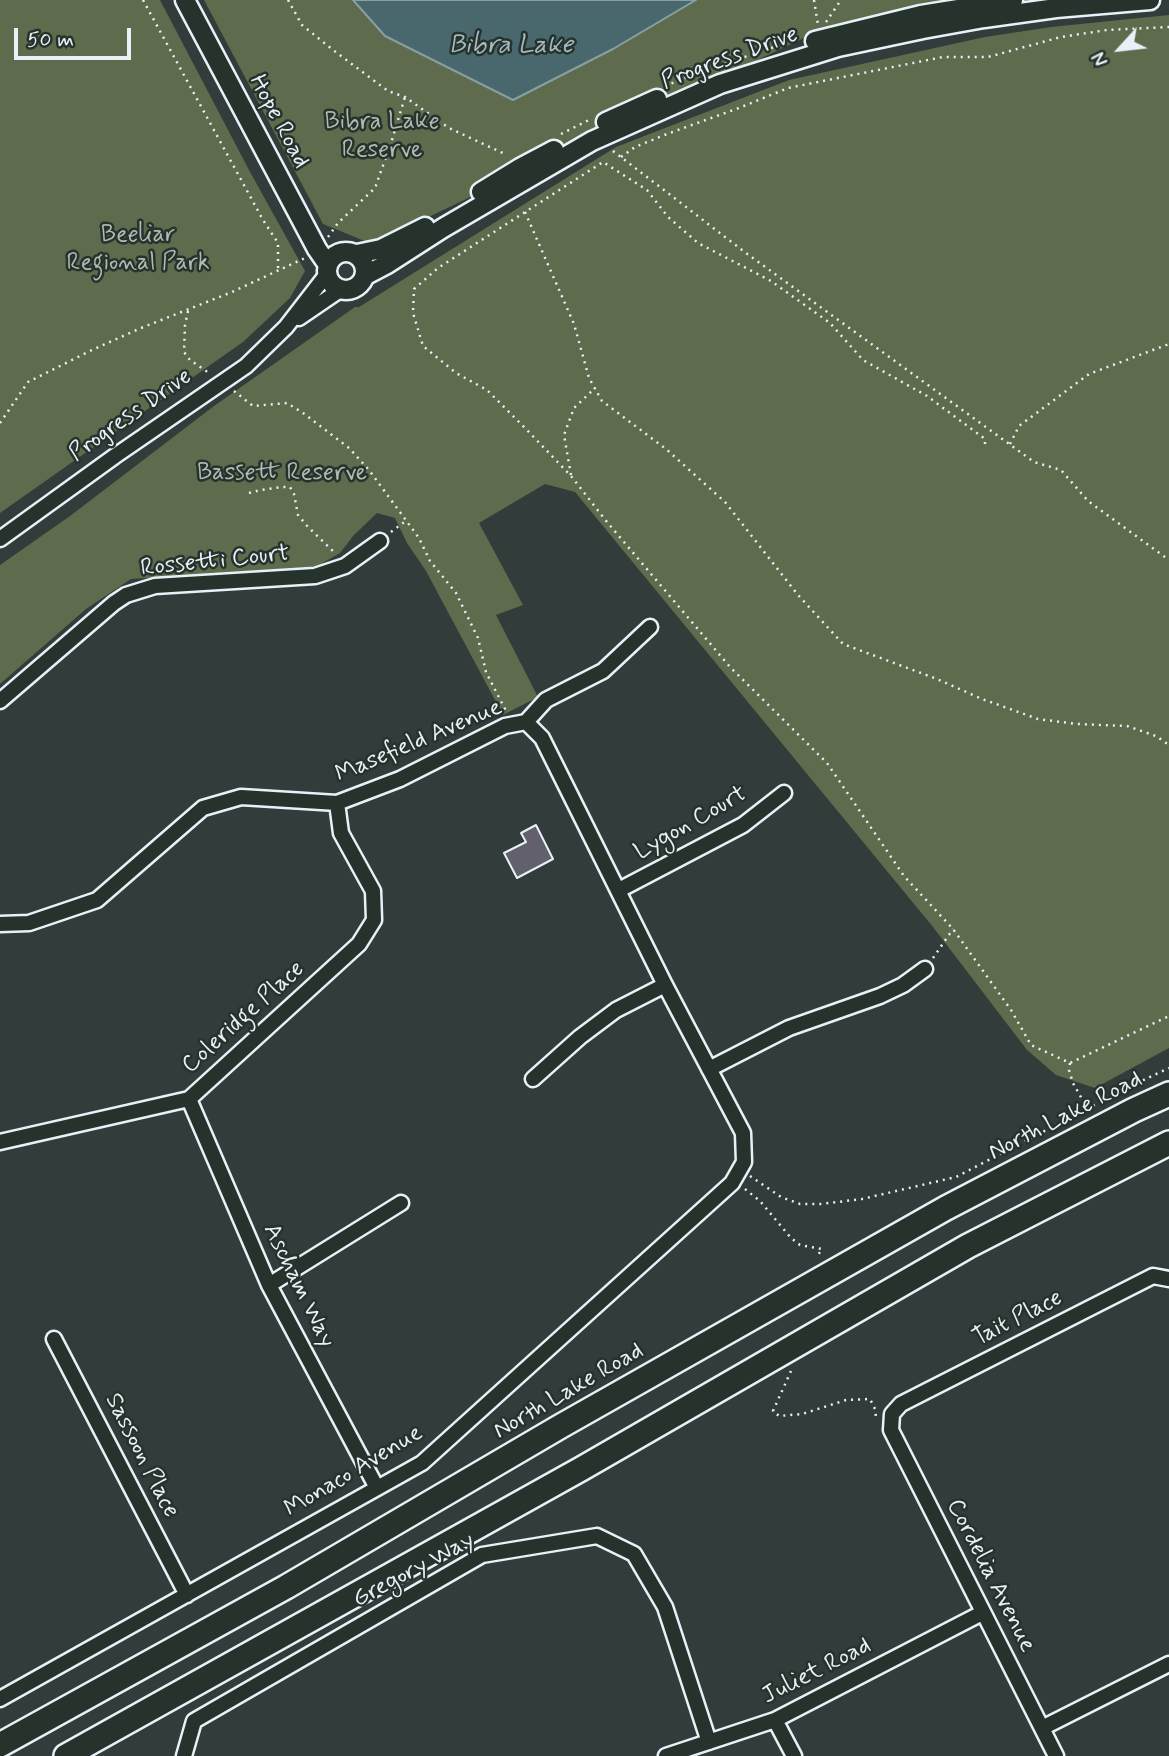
<!DOCTYPE html>
<style>
body{margin:0}
#map{position:relative;width:1169px;height:1756px;overflow:hidden;background:#323c3a;font-family:Mynerve,sans-serif}
canvas{display:block}
.north{position:absolute;left:1085px;top:14px;width:70px;height:70px;-webkit-text-stroke:5px #26332d;paint-order:stroke;rotate:243deg;font-size:19px;font-weight:700;line-height:28px;text-align:center;color:#e8f1f8}
.north::after{content:'';display:block;margin:auto;width:24px;height:32px;background:#e8f1f8;clip-path:polygon(50% 0,100% 100%,50% 72%,0 100%)}
.scale{position:absolute;left:14px;top:28px;width:117px;height:32px;box-sizing:border-box;border:4px solid #e8f1f8;border-top:0;padding-left:9px;font-size:21px;line-height:24px;white-space:nowrap;color:#e8f1f8;-webkit-text-stroke:5px #26332d;paint-order:stroke}
</style>
<div id="map">
<canvas width="1169" height="1756"></canvas>
<div class="north">N</div>
<div class="scale">50 m</div>
</div>
<script>
const c = document.querySelector('canvas').getContext('2d');
c.lineJoin = 'round';
function fill(path, color) {
  c.fillStyle = color;
  c.fill(path, 'evenodd');
}
function poly(rows) {
  const path = new Path2D();
  for (const r of rows) {
    if (r.length === 3) {
      path.moveTo(r[0] + r[2], r[1]);
      path.arc(r[0], r[1], r[2], 0, 2 * Math.PI);
      continue;
    }
    path.moveTo(r[0], r[1]);
    for (let i = 2; i < r.length; i += 2) path.lineTo(r[i], r[i + 1]);
  }
  return path;
}
function stroke(path, color, width, dash) {
  c.strokeStyle = color;
  c.lineWidth = width;
  c.lineCap = dash ? 'butt' : 'round';
  c.setLineDash(dash || []);
  c.stroke(path);
}
function write(font, color, halo, rows, align = 'center') {
  c.font = font + ' Mynerve,sans-serif';
  c.lineWidth = 5;
  c.setLineDash([]);
  c.textBaseline = 'middle';
  c.strokeStyle = halo;
  c.fillStyle = color;
  for (const [text, x, y, turn = 0] of rows) {
    c.save();
    c.translate(x, y);
    c.rotate((+turn || 0) * Math.PI / 180);
    c.textAlign = isNaN(turn) ? turn : align;
    if (halo) c.strokeText(text, 0, 0);
    c.fillText(text, 0, 0);
    c.restore();
  }
}
fill(poly([
 [0,0,160,0,249,170,305,271,290,298,243,342,0,513],
 [204,0,353,0,385,36,613,49,696,0,1102,0,812,34,372,244,323,224],
 [1169,15,1169,1048,1095,1088,1056,1075,1027,1050,933,927,575,492,545,484,479,523,523,605,496,615,538,697,503,715,426,571,407,543,395,518,377,513,354,535,340,553,321,564,307,568,131,579,86,609,0,684,0,565,70,516,214,406,355,307,359,307,616,147,789,80,985,37,1051,27]
]), '#5e6b4c');
const water = poly([
 [353,0,696,0,613,49,513,100,385,36,353,0]
]);
fill(water, '#48686e');
stroke(water, '#889fa5', 2);
const building = poly([
 [536,825,553,859,517,878,504,853,526,842,521,833,536,825]
]);
fill(building, '#62606c');
stroke(building, '#e8f1f8', 2);
const minor = poly([
 [299,318,340,290],
 [0,539,115,456,246,366,286,327,327,274],
 [0,701,114,603,126,595,155,586,315,576,345,566,380,541],
 [526,722,546,700,603,671,650,627],
 [619,890,743,825,784,793],
 [0,924,29,923,97,900,203,808,241,797,337,803,400,779,505,726,526,722,542,738,665,985,743,1133,744,1162,732,1183,422,1463,0,1699],
 [709,1069,789,1028,880,996,903,985,925,969],
 [533,1079,580,1037,616,1010,665,985],
 [189,1099,269,1285,377,1488],
 [0,1142,189,1099,359,944,374,920,373,891,341,833,337,803],
 [269,1285,401,1203],
 [54,1339,187,1595],
 [775,1720,794,1756],
 [1042,1728,1169,1664],
 [184,1756,194,1721,482,1555,597,1536,634,1554,665,1607,709,1742],
 [666,1756,775,1720,982,1613],
 [1056,1756,891,1430,892,1414,901,1404,1153,1276,1169,1279]
]);
const tertiary = poly([
 [185,0,317,249,328,265],
 [815,41,921,15,1013,0],
 [606,122,657,99],
 [481,192,520,168,554,150],
 [346,271,19],
 [357,254,381,249,425,227],
 [366,275,387,264,443,228,592,141,720,84,838,47,923,29,984,18,1056,8,1150,0]
]);
const primary = poly([
 [0,1745,286,1587,561,1426,946,1208,1134,1110,1169,1094],
 [66,1756,581,1469,968,1246,1169,1143]
]);
stroke(minor, '#e8f1f8', 19);
stroke(tertiary, '#e8f1f8', 23);
stroke(primary, '#e8f1f8', 28);
stroke(poly([
 [143,0,263,220,278,243,278,272],
 [288,0,302,25,333,50,388,91,405,97,449,128,507,155],
 [814,0,818,25],
 [826,22,841,0],
 [718,66,798,39],
 [665,86,708,69],
 [561,134,589,120],
 [613,151,746,253,1034,462,1061,470,1088,501,1169,560],
 [621,157,635,147,667,134,739,108,788,88,943,57,988,57,1061,37,1107,30,1169,27],
 [525,212,574,324,589,378,602,401,666,449,725,502,798,595,843,644,937,679,982,699,1038,719,1077,724,1127,726,1156,736,1169,745],
 [328,237,338,223,375,188,391,143,405,97],
 [188,311,185,325,184,352,190,360,209,373],
 [234,391,253,406,287,403,303,413,349,448,369,470,419,538,430,561,456,593,478,638,486,672,506,711],
 [0,423,28,382,92,350,141,328,232,292,305,258],
 [985,444,985,439,927,396,863,360,830,323,771,281,698,243,668,217,647,190,603,162,438,268,414,289,413,313,423,346,456,373,487,390,526,429,571,476,607,522,730,667,827,763,904,876,953,929,1011,1010,1031,1045,1070,1063,1169,1016],
 [1010,444,1019,426,1089,374,1169,344],
 [571,475,564,435,574,408,595,388],
 [249,493,261,490,282,487,290,487,294,494,298,515,308,527,335,553],
 [391,532,407,520],
 [933,958,953,929],
 [1070,1063,1069,1070,1073,1083,1087,1108],
 [750,1176,781,1197,800,1204,821,1204,862,1199,956,1177,1135,1084,1169,1068],
 [745,1189,760,1201,791,1238,800,1245,822,1249,816,1258],
 [791,1371,773,1411,779,1416,802,1414,846,1400,870,1399,875,1409,876,1417]
]), '#e8f1f8', 2.5, [2, 5]);
stroke(minor, '#26332d', 14);
stroke(tertiary, '#26332d', 18);
stroke(primary, '#26332d', 23);
write('24px', '#e8f1f8', '#26332d', [
 ["Progress Drive",730,59,-20],
 ["Hope Road",278,122,62],
 ["Progress Drive",131,416,-35],
 ["Rossetti Court",215,562,-6],
 ["Masefield Avenue",419,742,-23],
 ["Lygon Court",691,824,-30],
 ["Coleridge Place",244,1018,-42],
 ["North Lake Road",1066,1117,-27],
 ["Ascham Way",298,1286,64],
 ["Tait Place",1018,1319,-27],
 ["North Lake Road",569,1392,-30],
 ["Sassoon Place",141,1456,63],
 ["Monaco Avenue",354,1472,-31],
 ["Gregory Way",414,1571,-28],
 ["Cordelia Avenue",990,1576,63],
 ["Juliet Road",817,1672,-27]
]);
write('24px', '#b1bbb3', '#26332d', [
 ["Bibra Lake",382,123],
 ["Reserve",382,151],
 ["Beeliar",138,236],
 ["Regional Park",138,264],
 ["Bassett Reserve",282,474]
]);
write('italic 26px', '#a8bac1', '#26332d', [
 ["Bibra Lake",511,47]
]);
</script>
